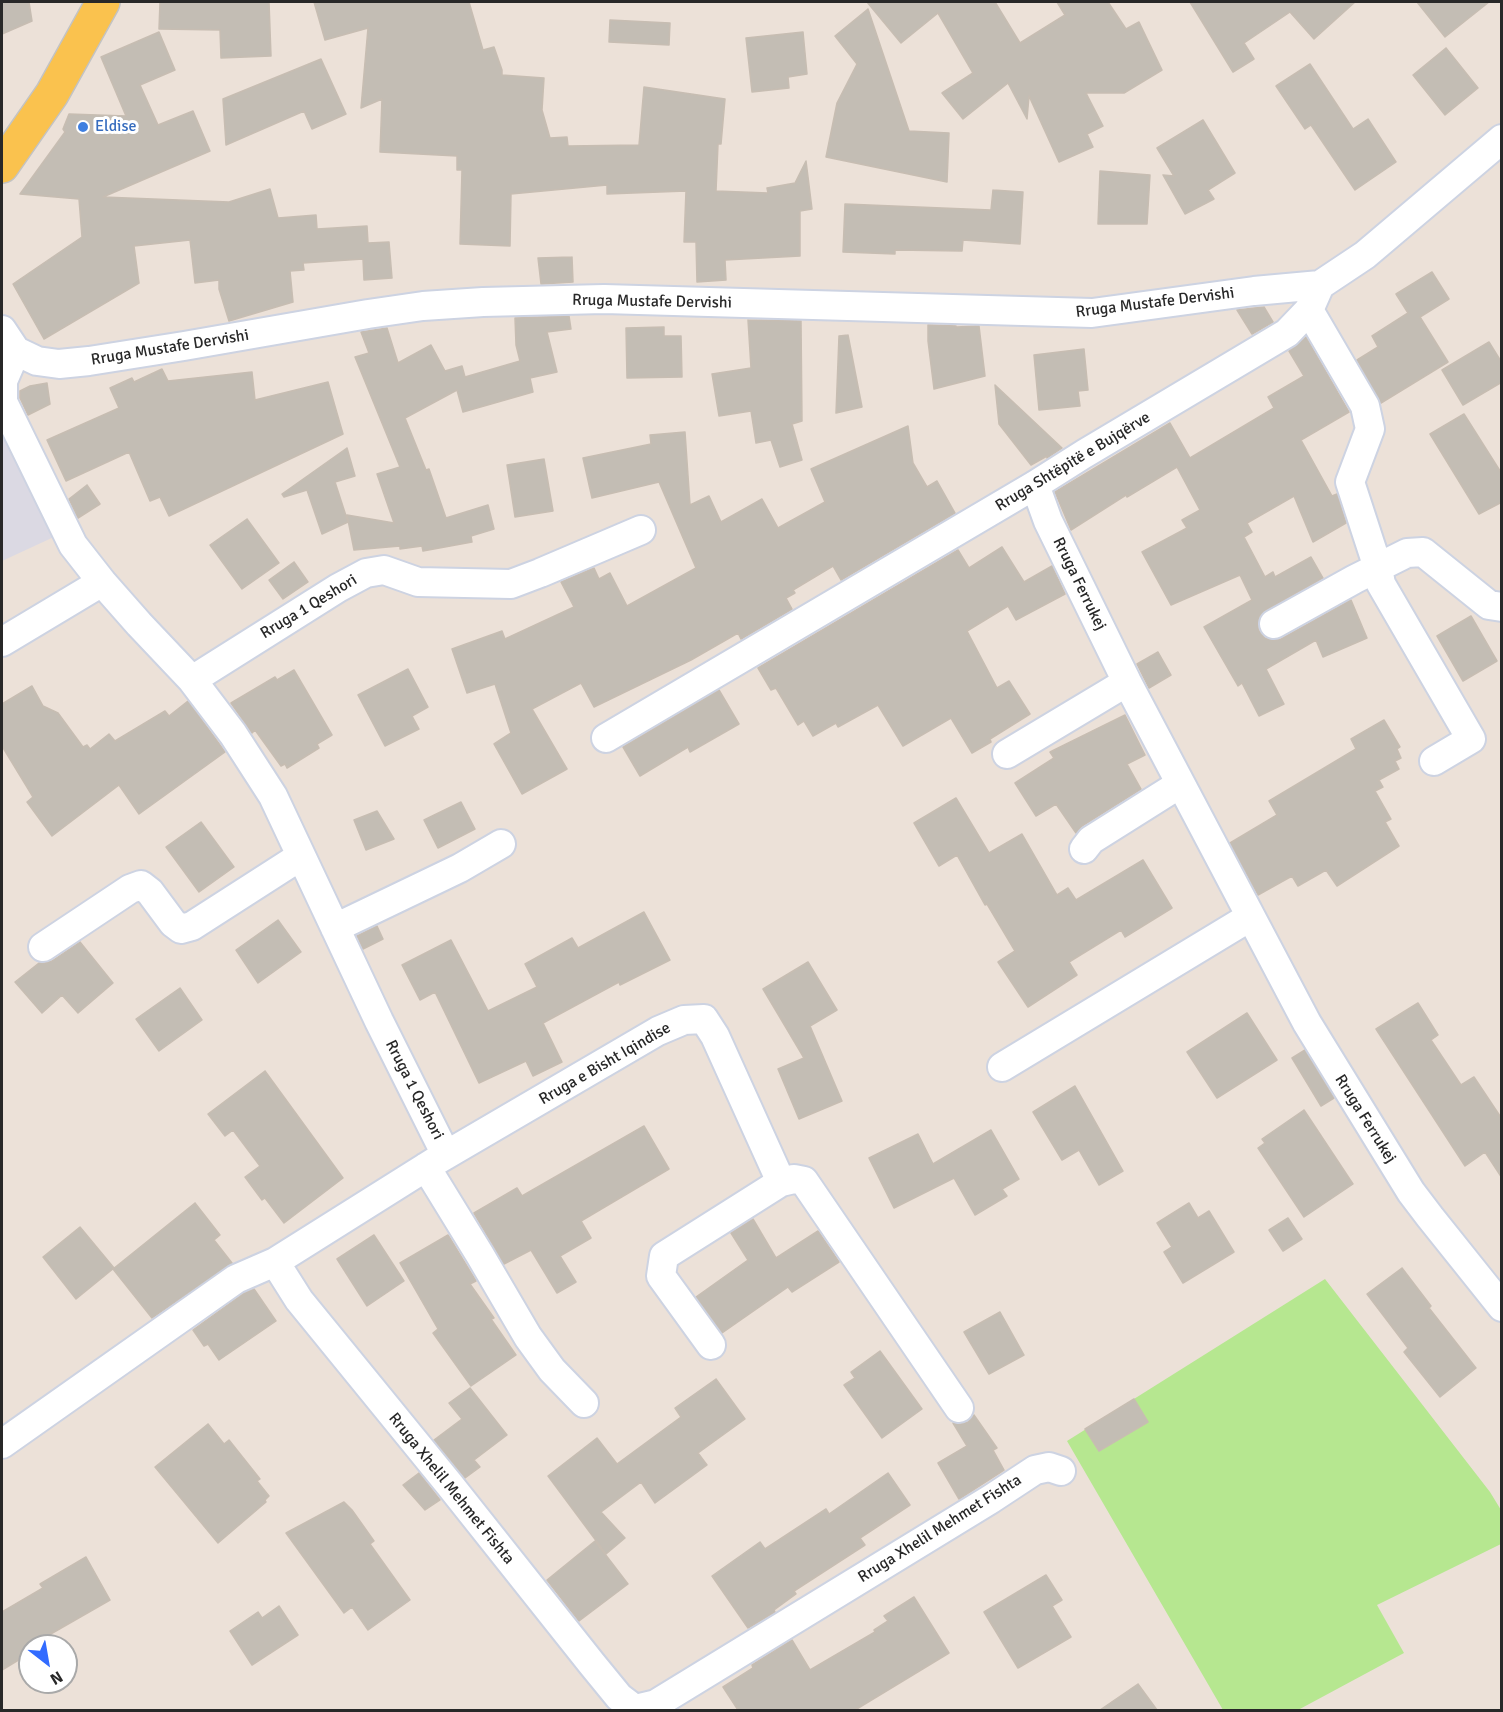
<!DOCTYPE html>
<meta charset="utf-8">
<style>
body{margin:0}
#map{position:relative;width:1503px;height:1712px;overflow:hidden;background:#ece1d8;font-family:Signika,sans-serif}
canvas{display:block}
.frame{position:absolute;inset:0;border:3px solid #282828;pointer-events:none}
.north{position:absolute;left:18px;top:1634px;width:60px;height:60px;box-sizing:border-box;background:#fff;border:2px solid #a9a9a9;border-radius:50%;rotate:149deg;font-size:16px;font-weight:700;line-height:24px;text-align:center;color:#282828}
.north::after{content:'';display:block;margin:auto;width:21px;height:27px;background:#326bff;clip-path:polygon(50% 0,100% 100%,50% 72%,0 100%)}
</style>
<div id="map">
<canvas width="1503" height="1712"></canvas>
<div class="frame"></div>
<div class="north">N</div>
</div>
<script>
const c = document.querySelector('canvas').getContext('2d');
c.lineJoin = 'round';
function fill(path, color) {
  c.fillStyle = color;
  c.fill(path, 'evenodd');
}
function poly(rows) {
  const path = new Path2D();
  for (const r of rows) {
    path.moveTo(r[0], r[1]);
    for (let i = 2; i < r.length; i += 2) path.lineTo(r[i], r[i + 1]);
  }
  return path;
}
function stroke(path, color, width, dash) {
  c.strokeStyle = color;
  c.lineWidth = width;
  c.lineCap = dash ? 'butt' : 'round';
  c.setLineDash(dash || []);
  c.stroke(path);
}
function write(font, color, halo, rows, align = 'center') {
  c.font = font + ' Signika,sans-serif';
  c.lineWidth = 6;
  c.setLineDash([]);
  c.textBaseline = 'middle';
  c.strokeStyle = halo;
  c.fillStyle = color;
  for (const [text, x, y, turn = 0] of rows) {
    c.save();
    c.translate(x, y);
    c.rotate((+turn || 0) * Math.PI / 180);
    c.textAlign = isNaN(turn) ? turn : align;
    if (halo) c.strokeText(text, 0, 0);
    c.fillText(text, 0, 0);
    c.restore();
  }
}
fill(poly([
 [2,417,56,536,2,561]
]), '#dbd9e3');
fill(poly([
 [1325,1279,1490,1492,1501,1510,1501,1544,1377,1605,1404,1653,1298,1710,1223,1710,1067,1441]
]), '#b6e790');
const building = poly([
 [2,2,29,2,32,21,2,34,2,2],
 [160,2,269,2,271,56,221,58,220,30,159,29,160,2],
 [314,2,469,2,483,50,494,47,502,70,502,75,544,78,542,110,550,138,567,137,568,146,639,145,644,87,725,99,721,144,718,144,716,191,768,193,767,188,795,183,806,161,812,209,800,211,800,256,725,260,726,280,697,282,696,242,684,242,686,191,607,194,607,185,511,194,510,246,460,244,462,170,457,170,457,156,380,152,382,99,361,108,368,28,325,40,314,2],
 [867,2,995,2,1020,43,1065,15,1057,2,1108,2,1126,29,1139,22,1162,70,1124,93,1086,93,1103,126,1087,134,1093,147,1059,162,1029,96,1027,119,1008,83,963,119,942,93,973,73,938,13,901,43,867,2],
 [1190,2,1355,2,1314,39,1290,12,1244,43,1254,59,1233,72,1190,2],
 [1417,2,1489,2,1445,37,1417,2],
 [868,9,909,131,949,133,947,182,826,157,837,103,857,64,835,36,868,9],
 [610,20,670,23,669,45,609,42,610,20],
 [159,32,175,70,140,85,158,125,193,111,210,151,103,197,229,202,270,189,278,218,316,215,317,229,367,226,368,243,389,242,392,278,364,280,363,259,303,263,304,270,290,271,293,302,229,321,219,289,219,280,195,283,190,240,134,246,139,283,44,339,13,284,82,237,79,199,20,194,65,132,63,129,69,114,126,116,101,57,159,32],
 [803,32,807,74,788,77,789,88,752,92,746,38,803,32],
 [1446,48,1478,88,1445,115,1413,75,1446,48],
 [321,59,346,114,312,129,304,111,226,145,223,99,321,59],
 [1310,64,1353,129,1368,119,1396,162,1355,190,1311,125,1305,129,1276,86,1310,64],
 [1203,120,1235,173,1208,190,1214,199,1185,214,1163,175,1174,176,1157,148,1203,120],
 [1100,171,1150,175,1147,224,1098,224,1100,171],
 [993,190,1023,192,1020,244,963,240,962,251,895,250,895,254,843,252,845,204,991,210,993,190],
 [572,257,573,282,541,284,538,258,572,257],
 [1432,272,1449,299,1420,317,1448,362,1381,403,1357,360,1378,347,1372,336,1408,313,1396,294,1432,272],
 [1264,307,1273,322,1252,334,1237,310,1264,307],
 [569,316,571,329,547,332,557,372,530,378,533,392,463,412,457,390,405,418,426,470,429,469,446,518,488,505,494,529,471,536,472,542,423,551,422,546,400,549,400,546,354,550,347,515,394,523,377,474,400,467,355,357,369,353,361,332,387,328,398,363,431,345,445,371,462,366,465,377,520,361,516,345,515,318,569,316],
 [748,320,801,321,802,421,792,424,802,460,780,467,771,440,756,443,751,411,719,416,712,374,751,368,748,320],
 [928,325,956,326,956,327,979,326,985,376,934,389,928,341,928,325],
 [664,327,664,336,681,336,682,377,627,378,626,328,664,327],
 [848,335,862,407,836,413,839,336,848,335],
 [1306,337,1349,412,1301,440,1332,496,1337,494,1346,523,1313,542,1294,496,1247,523,1252,532,1244,537,1265,577,1273,572,1275,577,1311,557,1323,578,1266,610,1260,616,1258,624,1259,631,1265,638,1273,640,1281,639,1351,600,1367,638,1323,657,1316,640,1266,669,1284,704,1259,716,1242,683,1238,686,1204,627,1252,600,1240,575,1171,605,1142,552,1187,528,1182,520,1200,510,1177,467,1127,497,1126,495,1071,530,1055,492,1170,423,1190,458,1274,408,1268,397,1304,376,1289,351,1306,337],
 [1489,342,1502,363,1502,382,1463,405,1442,370,1489,342],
 [1084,349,1088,390,1078,391,1080,406,1039,410,1034,355,1084,349],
 [162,369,168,381,252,372,255,400,328,382,343,434,169,516,160,497,150,501,129,452,66,481,47,440,119,408,110,388,132,378,134,382,162,369],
 [47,383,50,404,28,415,20,398,20,391,30,386,47,383],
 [995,385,1045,432,1062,448,1047,458,1047,456,1031,465,999,424,995,385],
 [1464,414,1502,474,1502,502,1479,514,1430,434,1464,414],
 [908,426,913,463,927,487,937,481,955,513,841,580,833,566,793,590,795,593,786,598,792,609,741,639,738,633,691,660,594,707,581,683,532,709,567,769,522,794,494,744,511,733,495,684,467,693,452,649,502,631,505,639,574,607,561,582,594,568,599,579,610,573,627,606,696,568,659,482,592,498,583,458,651,444,650,435,685,432,690,505,709,496,721,522,762,499,778,528,825,502,811,469,908,426],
 [347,448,355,476,335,482,348,522,322,534,307,490,284,497,282,494,347,448],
 [544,459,553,511,515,517,507,465,544,459],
 [87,485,100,504,78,518,69,499,87,485],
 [247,519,279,563,242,589,210,545,247,519],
 [1002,547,1024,582,1052,566,1065,594,1016,620,1008,606,967,631,997,688,1009,681,1030,714,990,739,991,742,972,753,951,718,903,746,878,705,838,727,836,723,813,736,804,721,798,725,776,688,771,690,758,668,958,550,969,568,1002,547],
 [294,562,308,582,283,599,269,580,294,562],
 [1471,616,1497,661,1463,681,1437,636,1471,616],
 [1158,652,1171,675,1149,688,1137,664,1158,652],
 [408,669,428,707,412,716,419,729,385,746,358,695,408,669],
 [294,670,332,735,317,744,319,748,287,768,285,764,281,766,255,730,252,733,231,703,275,677,277,680,294,670],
 [32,686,43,706,58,713,83,747,87,745,90,749,109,734,115,741,165,711,169,716,188,701,225,752,139,814,119,785,52,836,27,802,33,797,2,746,2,704,32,686],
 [719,690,739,724,690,752,688,747,640,776,623,747,719,690],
 [1125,715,1145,755,1127,764,1141,789,1082,826,1076,833,1056,804,1036,816,1015,783,1054,758,1050,752,1125,715],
 [1384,720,1400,747,1397,749,1401,758,1395,761,1399,769,1379,780,1383,787,1375,791,1391,819,1385,822,1399,846,1337,886,1326,870,1298,886,1292,876,1258,895,1230,843,1277,815,1269,801,1356,749,1351,739,1384,720],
 [956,798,989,853,1022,834,1057,895,1068,888,1076,900,1143,860,1172,908,1125,937,1121,930,1069,962,1077,975,1028,1007,998,962,1015,951,987,904,985,905,957,855,939,866,914,823,956,798],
 [461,802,475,829,438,848,424,820,461,802],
 [377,811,394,839,366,850,354,820,377,811],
 [201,822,234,867,199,892,166,847,201,822],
 [644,912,670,960,620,985,619,982,543,1023,562,1062,533,1076,526,1061,479,1083,435,992,420,1000,402,965,451,940,488,1011,537,987,525,964,572,938,578,948,644,912],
 [278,920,301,952,258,983,236,950,278,920],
 [377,926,383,939,363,949,357,936,377,926],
 [80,942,113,983,78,1013,62,995,42,1013,15,982,39,963,45,963,52,961,80,942],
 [808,962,837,1010,810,1026,842,1101,799,1119,778,1069,804,1058,763,989,808,962],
 [180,988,202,1020,159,1051,136,1019,180,988],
 [1418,1003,1438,1035,1431,1040,1461,1085,1474,1077,1502,1119,1502,1178,1485,1152,1465,1166,1376,1029,1418,1003],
 [1247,1013,1277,1060,1217,1098,1187,1052,1247,1013],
 [1305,1050,1334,1098,1321,1106,1292,1058,1305,1050],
 [265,1071,343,1178,284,1223,265,1198,262,1200,245,1177,260,1166,233,1130,225,1136,208,1114,265,1071],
 [1075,1086,1123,1171,1099,1185,1079,1150,1062,1160,1033,1112,1075,1086],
 [1304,1110,1353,1184,1304,1217,1258,1148,1265,1143,1262,1139,1304,1110],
 [644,1126,669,1169,581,1221,591,1238,560,1256,576,1282,557,1293,531,1250,504,1264,474,1213,517,1188,522,1196,644,1126],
 [991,1130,1019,1179,1002,1189,1007,1196,975,1215,954,1178,894,1208,869,1158,918,1134,933,1164,991,1130],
 [195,1203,220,1235,214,1240,232,1263,152,1318,113,1269,195,1203],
 [1189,1203,1198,1218,1209,1211,1234,1252,1183,1283,1164,1252,1172,1247,1157,1223,1189,1203],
 [1288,1218,1302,1239,1283,1251,1269,1230,1288,1218],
 [753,1219,776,1258,818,1231,839,1262,792,1292,788,1287,722,1333,696,1297,748,1260,731,1233,753,1219],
 [80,1227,114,1268,76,1299,43,1257,80,1227],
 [374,1235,404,1281,367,1306,337,1259,374,1235],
 [448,1235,476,1281,470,1284,494,1318,491,1319,516,1355,471,1386,433,1333,438,1329,400,1263,448,1235],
 [1402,1268,1431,1306,1429,1308,1476,1368,1440,1397,1404,1352,1408,1348,1367,1294,1402,1268],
 [254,1289,276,1321,219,1360,208,1344,204,1346,193,1330,244,1293,254,1289],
 [1000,1312,1024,1355,989,1374,964,1332,1000,1312],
 [880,1351,922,1409,882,1438,844,1385,855,1378,851,1372,880,1351],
 [716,1379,745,1419,698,1453,707,1465,655,1503,641,1482,601,1512,625,1538,606,1554,548,1476,597,1438,617,1464,681,1417,675,1408,716,1379],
 [470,1388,507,1435,474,1460,480,1467,465,1478,434,1440,462,1419,449,1403,470,1388],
 [1134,1399,1148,1422,1099,1451,1085,1429,1134,1399],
 [974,1415,997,1448,993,1450,1004,1470,959,1499,938,1463,967,1446,953,1423,961,1424,968,1422,974,1415],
 [208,1424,224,1444,229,1440,260,1479,257,1481,269,1496,265,1500,266,1502,218,1543,155,1467,208,1424],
 [419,1473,440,1500,425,1510,403,1485,419,1473],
 [888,1473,910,1505,860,1538,865,1545,794,1591,796,1594,774,1610,775,1612,748,1628,712,1576,760,1542,765,1549,826,1509,829,1514,888,1473],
 [344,1502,352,1510,374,1541,370,1544,410,1600,368,1630,352,1607,344,1613,286,1533,344,1502],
 [595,1541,628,1584,579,1621,547,1580,595,1541],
 [86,1557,110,1600,35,1643,37,1646,30,1646,30,1653,2,1670,2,1612,43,1588,40,1584,86,1557],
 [1046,1575,1062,1600,1052,1606,1071,1637,1018,1668,984,1612,1046,1575],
 [914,1597,949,1653,855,1710,738,1710,723,1687,753,1668,752,1665,792,1640,810,1670,875,1632,874,1630,888,1621,884,1616,914,1597],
 [279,1606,298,1635,252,1665,230,1631,258,1612,262,1618,279,1606],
 [1138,1684,1157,1710,1100,1710,1138,1684]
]);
fill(building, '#c3bdb4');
stroke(building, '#c7bdb2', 1.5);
const minor = poly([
 [1309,310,1365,406,1370,429,1350,482,1378,568,1381,584,1471,739,1434,761],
 [2,330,16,351,37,361,59,364,89,361,184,346,368,314,423,306,483,302,604,299,1092,313,1254,291,1320,285],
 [16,351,3,381,3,402,73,545,102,582,139,624,192,680,233,734,273,796,379,1021,446,1155],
 [1035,485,1048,521,1127,682,1307,1023,1411,1192,1430,1217,1502,1307],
 [1274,624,1355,579,1407,553,1423,552,1489,605,1502,607],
 [2,642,102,582],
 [192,680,338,588,366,573,384,570,418,582,511,584,540,573,641,530],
 [606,738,1035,485,1084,454,1287,333,1309,310,1320,285,1365,255,1502,139],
 [1007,754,1127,682],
 [1084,849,1091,840,1180,784],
 [335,928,460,868,501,844],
 [43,947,130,889,141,885,150,892,173,923,181,929,192,926,301,856],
 [1002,1067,1250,917],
 [426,1167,480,1255,528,1337,552,1370,584,1403],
 [711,1345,661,1276,664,1256,781,1182,794,1179,804,1181,959,1408],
 [2,1444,236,1279,275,1262],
 [635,1709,656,1704,991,1499,1035,1470,1049,1467,1061,1471],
 [636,1710,619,1697,592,1664,449,1484,299,1300,275,1262,434,1162,658,1031,684,1020,704,1019,715,1036,781,1182]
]);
const major = poly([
 [2,166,52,94,103,2]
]);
stroke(minor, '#cdd3e2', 32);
stroke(major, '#c3c3c3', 36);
stroke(minor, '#fff', 28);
stroke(major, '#fac24e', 33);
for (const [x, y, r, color] of [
 [83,127,6,"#3f7fe0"]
]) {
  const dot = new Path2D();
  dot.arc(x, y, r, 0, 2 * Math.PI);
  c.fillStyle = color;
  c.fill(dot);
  stroke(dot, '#fff', 2);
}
write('16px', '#366cbe', '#fff', [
 ["Eldise",95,127]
], 'left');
write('16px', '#282828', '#fff', [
 ["Rruga Mustafe Dervishi",652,302,1],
 ["Rruga Mustafe Dervishi",1155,303,-7],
 ["Rruga Mustafe Dervishi",170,348,-9],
 ["Rruga Shtëpitë e Bujqërve",1073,462,-31],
 ["Rruga Ferrukej",1079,584,64],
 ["Rruga 1 Qeshori",309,607,-31],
 ["Rruga e Bisht Iqindise",605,1064,-30],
 ["Rruga 1 Qeshori",414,1090,63],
 ["Rruga Ferrukej",1365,1119,58],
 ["Rruga Xhelil Mehmet Fishta",451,1489,51],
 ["Rruga Xhelil Mehmet Fishta",940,1529,-32]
]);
</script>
